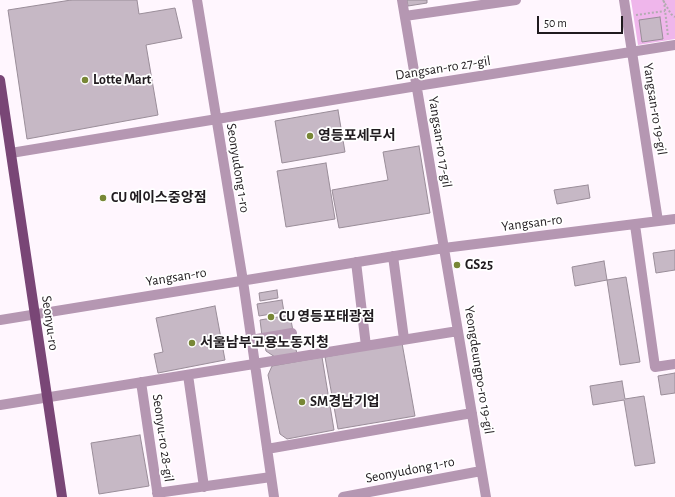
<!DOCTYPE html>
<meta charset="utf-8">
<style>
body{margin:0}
#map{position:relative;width:675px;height:497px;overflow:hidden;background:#fff6fe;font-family:"Alegreya Sans",sans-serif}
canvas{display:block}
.scale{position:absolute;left:537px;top:16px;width:86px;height:18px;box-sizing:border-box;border:2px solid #201b1f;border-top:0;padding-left:5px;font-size:12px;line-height:14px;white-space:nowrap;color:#201b1f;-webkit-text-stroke:3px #fff;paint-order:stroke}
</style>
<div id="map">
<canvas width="675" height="497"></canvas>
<div class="scale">50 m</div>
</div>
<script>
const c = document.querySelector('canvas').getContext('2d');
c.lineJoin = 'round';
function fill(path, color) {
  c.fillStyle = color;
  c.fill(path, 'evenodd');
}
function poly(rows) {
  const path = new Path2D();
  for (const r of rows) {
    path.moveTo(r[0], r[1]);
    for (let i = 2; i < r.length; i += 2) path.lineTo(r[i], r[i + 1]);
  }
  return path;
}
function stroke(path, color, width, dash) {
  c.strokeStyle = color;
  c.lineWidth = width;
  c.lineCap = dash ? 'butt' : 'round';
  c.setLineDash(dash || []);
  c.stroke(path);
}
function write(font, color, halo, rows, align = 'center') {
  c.font = font + ' "Alegreya Sans","Noto Sans KR",sans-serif';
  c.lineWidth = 3.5;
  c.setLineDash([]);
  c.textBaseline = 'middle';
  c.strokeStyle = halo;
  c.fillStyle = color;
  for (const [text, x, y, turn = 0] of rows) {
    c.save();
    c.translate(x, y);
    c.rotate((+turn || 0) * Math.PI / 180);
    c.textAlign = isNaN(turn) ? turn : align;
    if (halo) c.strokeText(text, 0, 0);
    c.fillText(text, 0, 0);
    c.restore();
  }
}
fill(poly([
 [631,0,675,0,675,39,638,45]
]), '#efb6eb');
const building = poly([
 [71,0,137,0,139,14,175,8,182,38,146,45,158,115,27,139,8,10,71,0],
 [407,0,427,0,427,3,408,6,407,0],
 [660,17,663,39,642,42,639,20,660,17],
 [338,110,345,152,282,163,275,121,338,110],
 [419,146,430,213,339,228,332,190,388,180,383,152,419,146],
 [326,163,335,219,286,227,277,171,326,163],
 [588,185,590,198,557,204,554,190,588,185],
 [675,250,675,270,656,273,653,253,675,250],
 [604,261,607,280,626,277,640,362,620,365,607,280,575,286,572,267,604,261],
 [277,290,278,298,260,301,259,293,277,290],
 [282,300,284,312,259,316,257,304,282,300],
 [215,306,225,360,158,373,154,354,163,352,156,318,215,306],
 [290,315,293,331,262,336,260,320,290,315],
 [293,336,297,354,275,357,266,351,264,341,293,336],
 [402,343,415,416,338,429,325,357,402,343],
 [322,357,334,430,287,439,280,434,268,375,272,366,322,357],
 [675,373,675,393,661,395,658,376,675,373],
 [622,381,625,399,644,396,655,463,635,466,624,400,593,405,590,386,622,381],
 [140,435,149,486,99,494,91,443,140,435]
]);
fill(building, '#c6b8c5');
stroke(building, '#9a8d99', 1);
stroke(poly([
 [663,0,671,14,675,17],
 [664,1,668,36],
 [636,15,665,11]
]), '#b3acb2', 2, [2, 2]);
stroke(poly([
 [197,0,243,281,274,497],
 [402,0,486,497],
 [624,0,658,221],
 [405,16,516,0],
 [11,153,417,86,675,45],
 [635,225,655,367,675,364],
 [393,256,404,339],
 [356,262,366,346],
 [0,320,444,248,675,219],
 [251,340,292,333],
 [188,375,204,487],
 [141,382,158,497],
 [0,405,458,331],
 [267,449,472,413],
 [157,493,271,477],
 [343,497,481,471]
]), '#b597b2', 10);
stroke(poly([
 [0,80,62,497]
]), '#794676', 10);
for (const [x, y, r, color] of [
 [85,80,4,"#788736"],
 [310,136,4,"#788736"],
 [103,198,4,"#788736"],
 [457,265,4,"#788736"],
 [271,317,4,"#788736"],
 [192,343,4,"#788736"],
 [302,402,4,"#788736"]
]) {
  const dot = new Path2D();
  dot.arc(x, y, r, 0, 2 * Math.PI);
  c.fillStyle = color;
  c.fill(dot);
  stroke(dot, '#fff', 1.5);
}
write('14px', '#201b1f', '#fff', [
 ["Dangsan-ro 27-gil",443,68,-9],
 ["Yangsan-ro 19-gil",655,109,81],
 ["Yangsan-ro 17-gil",440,142,81],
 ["Seonyudong 1-ro",238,168,81],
 ["Yangsan-ro",532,223,-7],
 ["Yangsan-ro",176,277,-9],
 ["Seonyu-ro",50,323,82],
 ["Yeongdeungpo-ro 19-gil",479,370,81],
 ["Seonyu-ro 28-gil",163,438,82],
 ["Seonyudong 1-ro",410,470,-11]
]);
write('bold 14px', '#201b1f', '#fff', [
 ["Lotte Mart",93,80],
 ["영등포세무서",318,136],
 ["CU 에이스중앙점",111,198],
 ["GS25",465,265],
 ["CU 영등포태광점",279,317],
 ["서울남부고용노동지청",200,343],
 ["SM경남기업",310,402]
], 'left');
</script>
